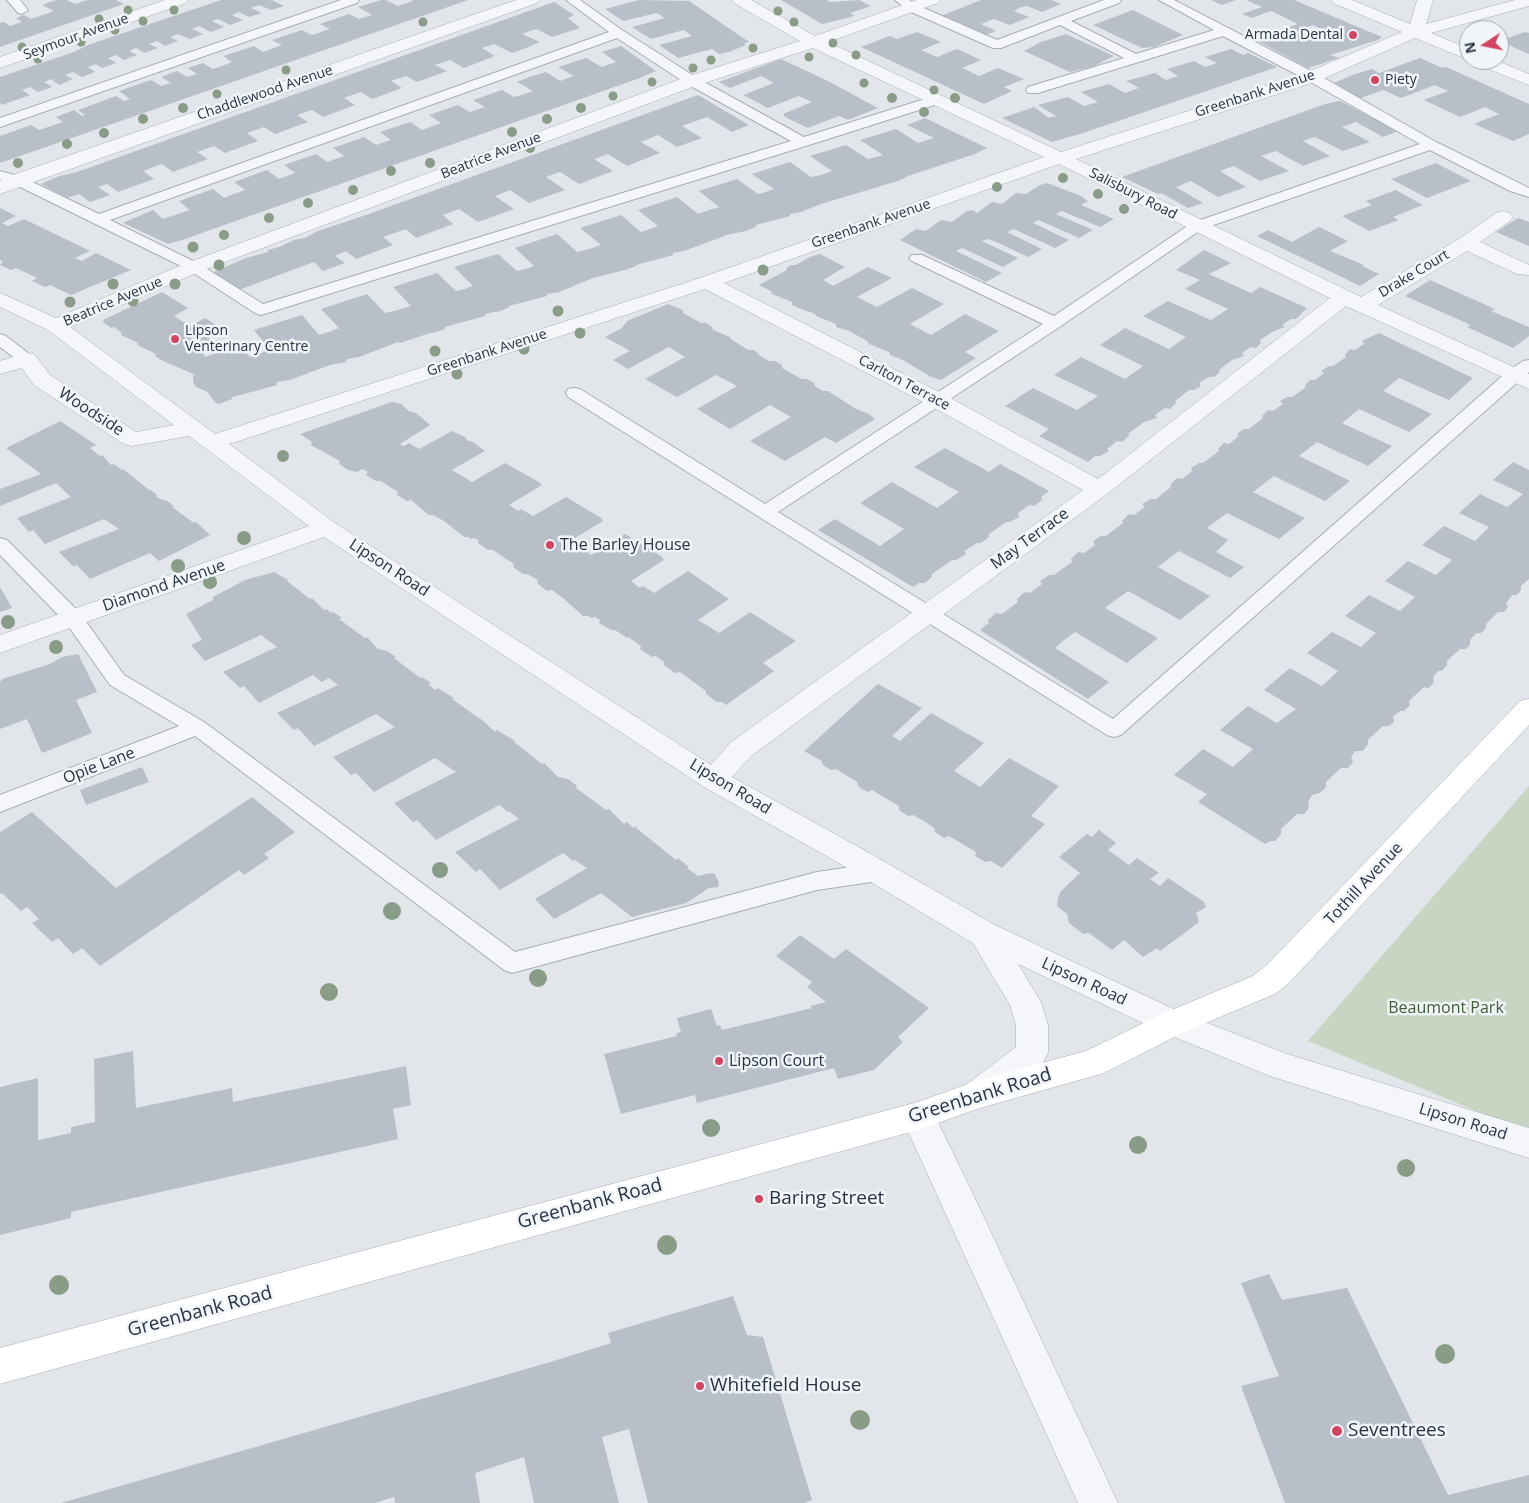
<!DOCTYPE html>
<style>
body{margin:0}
#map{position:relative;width:1529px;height:1503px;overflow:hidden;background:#e2e6eb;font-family:"Open Sans",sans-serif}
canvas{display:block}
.north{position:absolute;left:1459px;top:20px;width:50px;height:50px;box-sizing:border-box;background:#f1f4f8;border:1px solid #a1a7b0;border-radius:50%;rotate:259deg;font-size:14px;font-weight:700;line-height:20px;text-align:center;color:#293443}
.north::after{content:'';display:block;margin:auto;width:18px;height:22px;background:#d24462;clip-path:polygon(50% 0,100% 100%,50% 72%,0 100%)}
</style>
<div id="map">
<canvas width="1529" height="1503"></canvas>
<div class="north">N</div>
</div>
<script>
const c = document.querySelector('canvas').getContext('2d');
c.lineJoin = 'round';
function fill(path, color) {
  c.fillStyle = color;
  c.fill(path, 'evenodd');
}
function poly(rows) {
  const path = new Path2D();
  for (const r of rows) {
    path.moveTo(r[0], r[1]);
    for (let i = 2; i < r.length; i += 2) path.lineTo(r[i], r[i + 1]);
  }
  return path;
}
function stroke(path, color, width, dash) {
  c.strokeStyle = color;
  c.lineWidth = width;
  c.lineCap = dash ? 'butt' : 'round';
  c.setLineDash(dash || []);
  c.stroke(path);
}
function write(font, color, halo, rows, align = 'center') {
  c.font = font + ' "Open Sans",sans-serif';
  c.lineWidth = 5;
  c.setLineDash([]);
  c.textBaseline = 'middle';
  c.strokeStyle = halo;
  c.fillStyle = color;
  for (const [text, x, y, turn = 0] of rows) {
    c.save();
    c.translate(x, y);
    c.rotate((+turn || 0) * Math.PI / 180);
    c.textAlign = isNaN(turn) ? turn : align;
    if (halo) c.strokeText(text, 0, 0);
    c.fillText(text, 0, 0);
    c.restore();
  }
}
fill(poly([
 [1529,786,1529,1133,1308,1041]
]), '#c8d5c3');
fill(poly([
 [56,0,67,0,75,4,87,0,116,0,124,4,0,47,0,23,4,22,10,26,22,22,16,18,24,15,31,19,54,11,42,5],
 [221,0,272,0,284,6,271,10,259,5,251,8,262,13,249,17,239,12,232,15,243,20,230,25,218,19,212,21,224,27,211,32,199,26,192,29,203,34,190,39,178,34,170,37,178,41,165,46,157,41,149,44,158,48,144,53,136,48,129,51,137,55,124,60,116,55,108,58,116,63,102,68,96,64,88,67,95,72,82,77,73,72,65,75,73,79,59,85,51,79,44,82,52,87,38,92,30,87,22,90,30,95,2,105,0,103,0,77,74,52,88,45],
 [381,0,386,0,398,6,413,1,411,0,468,0,0,163,0,136,31,125,39,130,63,122,56,117,74,110,82,116,85,115,78,110,116,96,124,101,130,99,119,91,151,80,161,86,171,83,161,77,177,71,187,77,197,74,188,68,203,63,213,69,222,66,232,62,223,56,254,46,263,52,282,45,272,40,302,30,312,35,330,29,320,24,349,14,359,19,372,15,358,7],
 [639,0,689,1,749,42,744,43,746,45,729,52,719,54,712,49,678,58,659,45,692,36,684,30,651,39,632,27,665,18,657,13,623,21,605,9],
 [781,0,827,0,830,2,859,0,871,6,850,13,854,15,851,17,822,24],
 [981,0,1051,0,1061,4,1042,12,1027,6,1019,8,1014,11,1029,17,1010,25,994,19,981,24,996,31,986,35,943,15],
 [1211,0,1236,0,1222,5],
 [1246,0,1294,0,1382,37,1378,40,1330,55,1339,58,1308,68,1247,35,1266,30,1279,37,1295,32,1286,28,1298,24,1271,11,1252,18,1242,14,1262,7],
 [1313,25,1331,34,1313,40,1295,32],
 [554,2,574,15,568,18,580,28,552,37,536,29,522,34,540,42,526,48,512,53,494,44,482,48,495,56,464,68,450,60,435,65,447,71,417,82,406,76,391,81,402,88,372,99,361,92,352,95,344,98,355,105,323,117,312,110,297,115,308,122,275,134,264,127,247,133,258,141,225,153,214,146,197,152,208,159,173,172,162,164,143,171,154,179,118,192,107,184,98,187,110,195,90,202,79,194,67,198,41,184,59,176,77,172],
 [1133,10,1183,35,1154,47,1142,48,1093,25],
 [917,32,941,42,921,50,937,57,957,49,981,60,962,68,979,76,998,68,1024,79,1004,87,1012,91,984,104,861,47,890,36,897,39],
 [1525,32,1529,33,1529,54,1499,41],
 [1066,34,1114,56,1094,66,1070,72,1024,51,1041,42],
 [621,46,656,71,640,78,182,240,168,244,123,223,153,210,163,219,190,210,179,201,213,189,224,198,234,194,245,190,234,182,267,170,279,179,295,173,284,165,316,154,327,162,344,156,333,148,364,137,376,145,391,140,380,132,410,122,422,130,441,123,429,115,458,105,470,112,485,107,473,100,502,90,514,97,522,95,533,91,517,82,532,76,546,72,560,81,574,76,558,67,586,58,602,67,616,62,602,52],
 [1231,49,1243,55,1248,53,1277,67,1083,133,1052,142,1002,118,1034,107,1049,118,1056,116,1038,105,1068,97,1084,106,1098,102,1081,92,1109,84,1125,93,1139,88,1126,81,1155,73,1166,80,1178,76,1167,69,1194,61,1205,67,1217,63,1205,57],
 [1420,58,1442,68,1446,67,1529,104,1529,134,1513,141,1474,124,1499,114,1485,107,1460,117,1424,100,1448,91,1435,85,1401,98,1383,90,1355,100,1331,84,1350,76,1349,76,1372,69,1379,73],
 [781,59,828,81,878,108,848,120,839,116,808,128,785,117,783,114,812,102,799,96,768,108,743,95,774,83,761,76,730,88,719,82],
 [698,95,749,125,732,132,707,117,682,126,702,138,677,147,658,135,641,142,660,153,627,166,608,154,594,159,613,171,579,184,560,172,546,177,565,190,529,203,510,190,495,196,514,209,478,222,459,209,443,215,453,224,416,238,406,229,383,237,393,245,356,259,346,251,335,256,345,263,323,271,314,262,236,291,209,274,246,258,268,252,268,250,279,247,294,240,305,238,318,231,369,214],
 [1340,101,1398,131,1383,137,1356,122,1342,127,1370,142,1343,151,1315,137,1303,141,1330,156,1303,166,1276,151,1261,156,1289,171,1260,181,1234,166,1220,171,1246,187,1218,197,1191,181,1176,187,1203,203,1188,208,1161,193,1158,194,1122,177,1325,104],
 [925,118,987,148,975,154,908,176,901,180,821,204,801,212,790,214,790,216,756,225,756,227,746,231,730,234,684,251,673,253,673,255,636,265,636,266,625,270,593,278,559,292,547,294,547,296,509,306,508,308,497,312,493,312,486,314,485,316,445,327,445,329,433,333,430,333,400,343,398,342,359,357,347,359,346,362,330,365,290,380,277,382,277,385,233,397,232,399,219,404,216,403,206,391,196,387,193,382,193,375,196,375,163,361,155,356,156,354,137,345,138,343,121,335,122,333,114,327,111,328,104,323,103,320,162,292,188,308,174,316,180,320,190,326,205,318,223,329,207,337,213,341,202,347,205,357,240,345,250,357,270,350,254,330,302,315,319,335,329,332,339,328,321,309,367,294,385,313,398,310,411,306,393,287,437,273,456,291,465,289,473,286,454,267,498,254,517,271,526,269,534,266,515,248,557,234,577,252,589,249,601,245,580,228,621,215,641,232,650,229,658,226,638,210,677,197,698,214,709,210,719,207,699,191,737,179,758,194,766,192,774,189,752,174,790,162,811,177,821,175,832,171,810,156,846,145,868,159,876,157,883,155,860,140,896,129,918,143,934,138,907,125],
 [1436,163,1471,181,1427,198,1391,179],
 [1047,183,1081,196,1088,201,1081,205,1114,219,1100,227,1062,211,1056,214,1093,230,1079,238,1043,222,1038,220,1033,223,1069,240,1055,248,1018,231,1013,229,1007,232,1042,249,1028,257,994,241,988,239,982,241,1018,258,1003,267,962,248,956,251,1002,273,986,282,900,240,916,229,926,231,941,220,952,222,967,211,973,210,977,213,992,202,1002,204,1016,193,1026,194,1040,185],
 [1396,190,1423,205,1393,217,1399,220,1369,231,1342,216,1372,205,1366,201],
 [0,208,16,216,2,223,8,226,24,219,90,251,75,258,82,261,96,253,131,270,71,295,50,285,45,287,32,281,37,278,16,268,11,270,0,265,3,262,0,260],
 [1518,218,1529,222,1529,246,1496,232],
 [1319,227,1348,241,1330,251,1364,265,1362,266,1379,274,1360,286,1257,236,1268,230,1292,242],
 [1204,250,1231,263,1209,274,1251,293,1260,287,1307,308,1296,319,1291,319,1282,325,1285,327,1274,331,1260,340,1261,343,1256,348,1251,347,1242,353,1244,356,1232,360,1219,370,1220,372,1214,377,1209,377,1199,383,1201,386,1194,390,1189,390,1175,401,1176,403,1170,409,1165,408,1155,415,1157,418,1144,422,1128,434,1129,436,1122,442,1117,441,1107,449,1109,451,1100,456,1095,456,1088,462,1039,436,1049,429,1005,406,1033,388,1077,410,1098,396,1054,375,1081,357,1125,379,1143,366,1100,345,1125,328,1169,349,1186,337,1143,316,1168,301,1211,320,1228,309,1185,289,1200,280,1176,270],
 [820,254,845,267,823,280,833,286,868,267,892,278,857,297,877,307,912,288,944,304,910,324,931,335,965,314,999,331,965,352,976,358,941,380,931,377,903,360,890,355,889,352,869,344,867,341,849,331,836,327,836,324,816,316,815,314,799,308,792,305,792,302,772,294,771,291,759,285,787,270,786,268,791,265,796,265,810,257],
 [1430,280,1495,309,1491,311,1529,327,1529,336,1513,348,1467,327,1471,325,1405,296],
 [668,304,683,310,683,313,701,323,706,323,712,327,713,330,730,337,731,339,748,350,754,350,762,357,769,361,775,361,782,365,782,368,802,379,807,379,814,383,815,386,823,391,828,391,856,409,869,414,875,419,836,443,825,437,785,461,750,441,791,417,770,405,730,429,697,409,737,386,716,375,677,397,645,379,685,357,669,347,628,369,613,360,630,351,605,337,622,328,627,321],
 [1379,333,1473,378,1449,400,1399,378,1383,391,1432,414,1409,432,1359,409,1342,423,1392,446,1368,466,1317,442,1299,456,1350,481,1325,501,1274,476,1253,492,1305,518,1279,539,1227,513,1207,528,1228,540,1216,552,1244,567,1230,578,1179,551,1168,559,1158,567,1210,596,1180,620,1128,591,1105,608,1158,638,1127,663,1075,632,1063,641,1055,648,1109,682,1088,699,980,630,989,623,988,620,996,613,1002,614,1018,602,1017,599,1025,592,1030,593,1042,584,1040,581,1049,575,1054,575,1072,562,1071,559,1078,552,1084,553,1095,545,1093,541,1101,536,1106,536,1123,523,1122,521,1129,514,1134,515,1145,507,1142,504,1151,499,1156,499,1171,487,1171,484,1177,478,1182,479,1192,471,1191,468,1199,463,1203,463,1219,451,1218,449,1224,443,1229,444,1239,436,1237,434,1244,429,1249,429,1263,418,1262,416,1268,410,1273,411,1283,404,1280,401,1287,397,1292,397,1306,387,1305,385,1310,380,1315,380,1324,373,1321,371,1329,366,1333,366,1346,357,1345,355,1350,349,1355,350,1364,344,1362,341],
 [392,402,401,404,409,411,416,413,430,425,400,444,404,446,409,443,419,449,452,431,467,438,466,440,473,442,485,451,452,470,472,482,505,463,539,482,542,485,509,505,518,511,521,509,533,516,566,497,601,518,603,521,570,541,591,555,625,534,661,556,664,560,631,581,640,588,643,586,654,593,688,571,729,599,698,620,708,626,719,633,750,612,796,641,763,663,774,671,726,705,722,702,717,702,706,694,706,691,680,672,675,673,664,665,664,662,656,656,652,657,640,649,641,646,628,637,627,638,615,630,611,630,599,623,600,620,595,617,592,618,588,616,583,616,563,598,552,590,547,591,537,583,538,580,527,574,523,574,513,567,514,564,493,550,488,550,478,543,479,540,474,538,471,539,468,537,464,537,444,521,433,515,429,515,411,500,407,501,397,495,398,492,381,481,376,481,366,475,368,472,362,469,357,472,348,470,339,464,340,461,311,445,312,442,300,434],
 [60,421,96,445,90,448,100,456,102,455,111,465,114,464,122,470,123,469,149,490,151,490,157,495,156,496,160,499,167,501,174,506,172,507,194,523,196,522,210,535,159,561,150,553,90,579,77,565,73,566,59,552,119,529,104,519,45,544,33,530,29,532,17,518,71,497,56,483,0,506,0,489,41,474,6,448],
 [945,448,989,472,1000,464,1049,491,1041,497,1042,500,1034,506,1029,505,1018,513,1019,517,1010,522,1006,522,989,534,989,537,981,543,977,543,964,551,966,554,956,560,952,560,932,574,932,577,925,583,919,583,913,587,818,530,835,519,880,546,904,529,860,503,892,482,937,508,959,492,914,467],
 [1513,462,1529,470,1529,579,1521,586,1521,590,1517,595,1512,595,1510,598,1506,603,1508,607,1504,612,1498,612,1486,624,1486,628,1481,633,1476,633,1470,640,1470,645,1466,649,1460,649,1447,661,1447,665,1442,671,1438,671,1433,677,1434,682,1429,688,1424,687,1409,701,1410,705,1404,711,1400,711,1393,717,1394,722,1389,726,1383,726,1368,740,1368,744,1363,751,1355,751,1351,757,1353,762,1348,768,1341,768,1326,782,1326,787,1320,793,1312,795,1308,802,1309,808,1304,814,1297,814,1281,829,1281,834,1275,841,1270,841,1265,844,1198,802,1207,794,1174,775,1203,749,1233,767,1253,749,1220,730,1248,706,1277,723,1296,709,1264,690,1290,668,1322,686,1338,671,1307,653,1332,632,1361,647,1376,633,1345,616,1369,595,1400,611,1415,597,1385,581,1408,561,1436,575,1452,560,1422,545,1444,526,1475,541,1489,527,1459,513,1480,494,1507,507,1523,494,1493,480],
 [274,572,288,580,287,581,310,599,312,598,324,610,326,609,332,613,333,612,342,618,339,619,365,638,367,637,378,649,387,651,396,657,394,658,420,678,422,677,431,683,429,685,435,690,438,688,454,698,452,699,480,719,481,719,495,732,497,730,515,741,514,742,542,764,544,763,558,777,568,779,577,786,576,788,606,810,609,809,624,824,627,822,633,828,634,826,676,860,678,858,689,867,687,868,698,876,710,873,715,874,719,883,718,887,709,888,686,903,632,917,601,893,554,919,535,899,587,868,575,860,573,861,563,853,500,890,480,869,476,872,455,852,519,819,509,811,508,812,499,805,436,840,417,820,413,822,394,803,456,772,435,758,374,792,356,773,351,775,333,757,395,727,376,714,314,746,298,728,294,730,277,713,338,685,329,678,322,682,313,675,259,703,244,686,240,688,223,672,277,647,261,635,205,661,191,645,202,640,186,614,213,600,213,597,245,580],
 [0,587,12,608,0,612],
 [78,654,97,692,76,700,92,733,42,753,27,719,0,729,0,682,2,679,50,664,62,657],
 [878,684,922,708,892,736,900,741,931,713,984,743,954,771,980,787,1009,758,1059,786,1031,816,1045,824,1002,868,991,861,985,862,975,856,976,852,949,836,944,838,935,832,934,828,924,821,913,815,908,816,899,810,899,806,872,790,867,792,858,786,857,782,836,769,831,770,822,764,822,761,804,751],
 [142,767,149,782,86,805,80,790],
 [252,797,295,832,264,854,269,858,244,875,239,870,100,966,82,948,73,954,58,938,52,942,32,923,39,919,27,907,21,911,2,893,0,894,0,832,32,812,116,888],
 [1099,830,1116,843,1108,850,1129,865,1137,858,1159,873,1150,879,1160,886,1168,878,1204,902,1206,907,1196,913,1199,922,1160,951,1157,948,1143,957,1124,940,1112,950,1089,933,1083,934,1069,923,1067,914,1057,906,1058,898,1061,891,1080,873,1059,857,1087,834,1092,837],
 [800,935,834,959,846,949,929,1008,898,1037,903,1042,874,1070,838,1079,834,1068,697,1103,695,1095,621,1114,604,1054,677,1036,676,1033,681,1032,677,1018,711,1009,717,1026,720,1025,722,1030,812,1008,810,1006,826,1002,807,987,812,982,776,956],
 [133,1051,136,1108,232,1088,233,1102,406,1066,411,1105,393,1109,398,1139,71,1212,71,1218,0,1235,0,1087,38,1078,38,1140,71,1133,71,1127,95,1122,94,1059],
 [1269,1274,1282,1300,1347,1288,1448,1495,1529,1475,1529,1503,1285,1503,1241,1386,1279,1376,1241,1283],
 [733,1296,747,1335,763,1337,812,1500,804,1503,648,1503,629,1429,602,1437,619,1503,534,1503,524,1457,475,1473,480,1503,395,1503,394,1497,375,1503,61,1503,547,1363,611,1343,608,1333]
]), '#b9bfc8');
const lane = poly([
 [7,0,20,0,28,10,22,14,18,13,7,0],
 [341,0,359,0,357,3,0,127,0,118,341,0],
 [566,0,580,0,622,30,697,78,804,137,931,97,941,97,943,100,941,103,809,145,261,315,255,313,189,270,12,183,0,180,0,171,22,177,99,214,609,32,566,0],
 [617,38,687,84,791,141,263,304,199,264,110,220,617,38],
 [895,0,909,0,917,5,997,40,1104,0,1121,0,1119,3,1071,21,1136,54,1214,30,1159,0,1174,0,1317,74,1436,142,1529,188,1529,197,1510,191,1430,150,1202,229,1061,326,778,512,1113,719,1508,371,1523,361,1529,360,1529,372,1121,735,1114,737,1107,735,568,397,566,393,568,389,574,388,580,389,765,504,1043,324,912,261,909,258,912,255,922,255,1054,316,1192,223,1420,144,1307,80,1223,36,1038,93,1028,93,1026,90,1028,87,1124,58,1060,25,1001,48,993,48,909,11,895,0],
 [0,334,6,336,32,356,34,359,32,362,20,362,0,347,0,334],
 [0,538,7,540,80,613,124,675,204,722,515,952,817,872,878,863,886,866,889,872,886,878,878,881,817,890,512,973,504,970,195,736,0,812,0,795,179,726,110,685,66,623,0,555,0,538]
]);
const street = poly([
 [165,0,188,0,186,3,0,68,0,57,165,0],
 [516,0,539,0,537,3,0,194,0,181,10,176,516,0],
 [732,0,751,0,815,36,917,0,940,0,938,3,828,42,1061,152,1306,73,1402,32,1333,3,1331,0,1352,0,1410,24,1417,0,1433,0,1426,24,1515,0,1529,0,1529,6,1431,33,1469,49,1469,60,1415,38,1318,81,1076,159,1361,297,1459,239,1496,213,1503,211,1510,213,1513,217,1510,221,1480,242,1529,265,1529,275,1517,274,1467,251,1378,305,1529,374,1529,389,1346,306,1107,494,751,756,732,777,864,850,995,925,1184,1014,1287,1054,1529,1128,1529,1158,1270,1076,1162,1032,1018,964,1041,1002,1048,1025,1048,1053,1043,1063,991,1104,979,1108,967,1104,963,1094,967,1084,1016,1047,1016,1025,1010,1005,973,943,844,866,704,787,324,537,0,653,0,635,309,526,189,436,132,446,124,444,34,385,22,368,0,374,0,361,26,353,34,354,50,375,136,432,174,425,48,330,0,307,0,293,56,318,187,263,686,77,800,41,734,3,732,0],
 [813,48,1044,157,700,278,215,434,70,327,201,271,698,85,813,48],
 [1059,164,1330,298,1098,479,945,395,724,283,1059,164],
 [705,289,929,405,1083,490,731,742,711,765,335,523,229,444,705,289],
 [1473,60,1495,60,1529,74,1529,85,1475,64,1473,60],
 [918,1102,930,1106,972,1192,1118,1503,1078,1503,901,1116,906,1106,918,1102]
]);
const secondary = poly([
 [1529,699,1529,725,1289,983,1275,994,1184,1032,1104,1073,980,1108,918,1130,0,1384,0,1348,918,1102,979,1080,1086,1051,1162,1014,1253,976,1267,965,1520,701,1529,699]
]);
stroke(lane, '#a7adb5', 2);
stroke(street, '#a7adb5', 1);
stroke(secondary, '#a7adb5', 1);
fill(lane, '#f5f6f9');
fill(street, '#f5f6f9');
fill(secondary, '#fff');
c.fillStyle = '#899c87';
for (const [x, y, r] of [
 [128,10,4.5],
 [174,10,4.5],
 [778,11,4.5],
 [99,19,4.5],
 [143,21,4.5],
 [423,22,4.5],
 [794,22,4.5],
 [115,30,4.5],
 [81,42,4.5],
 [833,43,4.5],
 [22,47,4.5],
 [753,48,4.5],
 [856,55,4.5],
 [809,57,4.5],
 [38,59,4.5],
 [711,60,4.5],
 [693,68,4.5],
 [286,70,4.5],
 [652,82,4.5],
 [864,83,4.5],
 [934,90,4.5],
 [217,94,4.5],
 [613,96,4.5],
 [892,98,5],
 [955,98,5],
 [183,108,5],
 [581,108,5],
 [924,112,5],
 [143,119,5],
 [547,119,5],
 [512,132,5],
 [104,133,5],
 [67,144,5],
 [530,148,5],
 [18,163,5],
 [430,163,5],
 [391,171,5],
 [1063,178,5],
 [997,187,5],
 [353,190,5],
 [1098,194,5],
 [308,203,5],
 [1124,209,5],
 [269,218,5],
 [224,235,5],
 [193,247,5.5],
 [219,265,5.5],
 [763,270,5.5],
 [113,284,5.5],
 [175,284,5.5],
 [133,301,5.5],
 [70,302,5.5],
 [558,311,5.5],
 [580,333,5.5],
 [524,349,5.5],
 [435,351,5.5],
 [457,374,5.5],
 [283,456,6],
 [244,538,7],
 [178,566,7],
 [210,582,7],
 [8,622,7],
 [56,647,7],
 [440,870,8],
 [392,911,9],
 [538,978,9],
 [329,992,9],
 [711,1128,9],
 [1138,1145,9],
 [1406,1168,9],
 [667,1245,10],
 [59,1285,10],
 [1445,1354,10],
 [860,1420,10]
]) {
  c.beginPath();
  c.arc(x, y, r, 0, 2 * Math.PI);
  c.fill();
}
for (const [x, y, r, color] of [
 [1353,35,5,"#d24462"],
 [1375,80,5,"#d24462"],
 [175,339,5,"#d24462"],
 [550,545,5,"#d24462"],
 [719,1061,5,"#d24462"],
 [759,1199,5,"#d24462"],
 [700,1386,5,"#d24462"],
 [1337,1431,6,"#d24462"]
]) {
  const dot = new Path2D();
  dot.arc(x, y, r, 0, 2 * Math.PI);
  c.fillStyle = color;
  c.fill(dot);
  stroke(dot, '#f1f4f8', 2);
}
write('14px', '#293443', '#f1f4f8', [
 ["Armada Dental",1343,35,"right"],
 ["Piety",1385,80],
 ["Lipson",185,331],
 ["Venterinary Centre",185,347]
], 'left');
write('14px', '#293443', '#f1f4f8', [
 ["Seymour Avenue",76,37,-20],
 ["Chaddlewood Avenue",265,93,-19],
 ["Greenbank Avenue",1255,94,-18],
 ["Beatrice Avenue",491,156,-21],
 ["Salisbury Road",1133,194,27],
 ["Greenbank Avenue",871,224,-19],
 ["Drake Court",1414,274,-31],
 ["Beatrice Avenue",113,302,-23],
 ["Greenbank Avenue",487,353,-18],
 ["Carlton Terrace",904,383,28]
]);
write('16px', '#293443', '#f1f4f8', [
 ["Woodside",91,412,33],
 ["May Terrace",1030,539,-36],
 ["Lipson Road",389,568,33],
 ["Diamond Avenue",164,586,-19],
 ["Opie Lane",99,766,-21],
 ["Lipson Road",730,787,31],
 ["Tothill Avenue",1364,884,-47],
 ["Lipson Road",1084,982,25],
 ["Lipson Road",1463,1122,17]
]);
write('16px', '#293443', '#f1f4f8', [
 ["The Barley House",560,545],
 ["Lipson Court",729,1061]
], 'left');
write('16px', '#405f36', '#f1f4f8', [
 ["Beaumont Park",1446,1008]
]);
write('19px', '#293443', '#f1f4f8', [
 ["Greenbank Road",980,1096,-17],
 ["Greenbank Road",590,1204,-15],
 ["Greenbank Road",200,1312,-15]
]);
write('19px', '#293443', '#f1f4f8', [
 ["Baring Street",769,1199],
 ["Whitefield House",710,1386],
 ["Seventrees",1348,1431]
], 'left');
</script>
